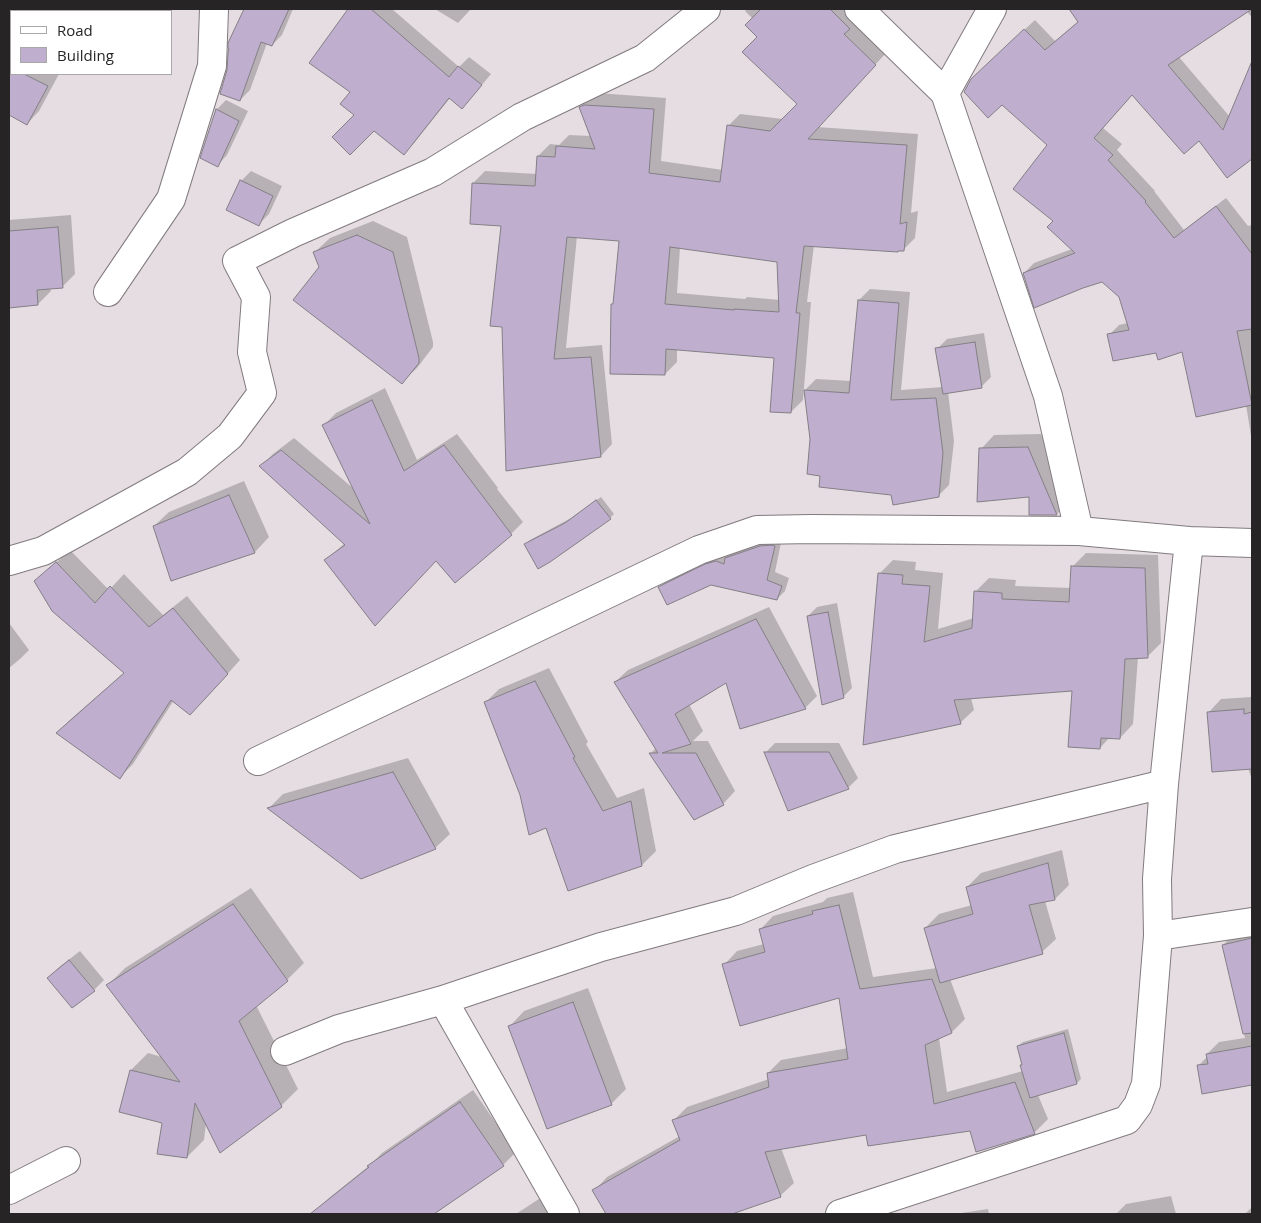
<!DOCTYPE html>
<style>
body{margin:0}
#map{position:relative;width:1261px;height:1223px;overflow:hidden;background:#e5dde2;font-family:"Open Sans",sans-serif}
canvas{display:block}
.frame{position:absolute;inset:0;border:10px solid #272426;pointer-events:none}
.legend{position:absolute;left:10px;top:10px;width:162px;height:65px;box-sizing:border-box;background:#fff;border:1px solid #a9a7a8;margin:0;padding:6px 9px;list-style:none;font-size:15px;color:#272426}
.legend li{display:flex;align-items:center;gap:10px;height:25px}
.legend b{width:25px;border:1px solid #a9a7a8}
</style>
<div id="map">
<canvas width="1261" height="1223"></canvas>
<div class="frame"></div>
<ul class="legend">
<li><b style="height:6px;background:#fff"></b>Road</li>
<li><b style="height:14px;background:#c0aece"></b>Building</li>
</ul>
</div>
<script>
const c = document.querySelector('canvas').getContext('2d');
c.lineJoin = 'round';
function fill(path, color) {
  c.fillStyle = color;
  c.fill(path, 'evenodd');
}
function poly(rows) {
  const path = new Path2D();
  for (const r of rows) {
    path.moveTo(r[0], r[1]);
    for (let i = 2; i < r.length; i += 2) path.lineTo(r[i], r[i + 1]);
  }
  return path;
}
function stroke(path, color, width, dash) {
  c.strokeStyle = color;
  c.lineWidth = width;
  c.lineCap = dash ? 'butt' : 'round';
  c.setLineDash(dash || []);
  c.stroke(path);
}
fill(poly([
 [38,9,98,9,98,11,38,11],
 [245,9,293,9,282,35,272,45,267,43,250,90,240,100,228,71,230,44],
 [346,9,392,9,459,67,469,57,491,74,472,97,450,98,414,143,404,153,356,115,351,92,348,10],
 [435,9,471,9,458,23],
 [748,9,853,9,887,52,817,127,918,134,911,213,918,211,915,238,903,250,814,245,807,302,811,302,803,400,791,412,775,357,677,349,677,362,665,374,613,304,614,302,621,240,577,236,566,348,602,345,612,444,601,456,507,470,502,225,473,183,485,171,537,174,538,156,550,144,559,145,569,135,591,136,580,107,592,96,597,93,666,98,661,161,723,170,729,125,740,114,783,119,798,104,759,37,753,19,745,11],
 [680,247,778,260,780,300,747,297,745,299,677,293],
 [1070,9,1252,9,1252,17,1247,12,1179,57,1230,117,1251,81,1252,81,1252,157,1227,176,1199,139,1133,94,1103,128,1122,144,1117,150,1155,191,1154,191,1184,230,1226,198,1248,226,1252,225,1252,442,1246,405,1183,351,1157,351,1109,335,1119,325,1128,323,1120,297,1103,280,1024,273,1034,263,1072,249,1055,221,1048,145,982,69,1035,20,1055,41,1079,21],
 [11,67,11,74,59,74,39,111,27,124,9,114,9,72],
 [226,100,248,111,227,155,218,165,202,157,217,109],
 [251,171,282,186,269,214,259,224,241,181],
 [71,215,75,274,62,287,50,288,51,291,38,304,9,307,9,220],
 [373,221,407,237,433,342,433,347,417,368,402,382,321,267,315,252,330,238],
 [870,289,910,292,901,390,943,387,937,349,947,339,984,333,991,377,981,387,948,392,954,441,949,485,938,496,892,494,822,474,811,439,805,390,816,379,852,381,859,300],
 [385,388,417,460,457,434,498,488,497,489,523,522,511,534,437,559,326,560,345,543,261,466,273,454,294,438,354,489,324,425,336,413],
 [1041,434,1070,500,1057,514,1030,514,1031,495,981,449,994,435],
 [244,481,269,537,255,552,171,579,154,526,169,512],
 [601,497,614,514,610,518,526,544,530,540,571,518],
 [769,538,782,538,775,572,789,578,785,591,777,599,711,583,660,587,668,579,725,553,730,555,735,550],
 [70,550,109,590,124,574,163,615,187,596,240,660,204,700,174,700,133,764,120,777,57,732,71,719,125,672,36,581],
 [1086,553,1158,555,1161,643,1147,657,1138,657,1133,724,1120,738,1110,737,1100,748,1074,690,971,698,974,710,960,723,879,574,893,560,916,562,915,570,943,573,938,629,974,618,975,592,989,578,1016,580,1015,586,1071,588,1072,567],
 [837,603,852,688,843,697,808,616,817,607],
 [769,607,817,696,805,708,727,681,689,704,703,731,693,741,708,741,735,791,723,804,651,753,656,748,615,682,628,670],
 [9,623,29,650,20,659,9,668],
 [549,668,588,742,586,744,617,798,644,788,656,851,642,865,546,826,521,794,485,703,499,689],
 [1252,697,1252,780,1248,768,1209,712,1221,699],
 [775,743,839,743,858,778,848,788,765,753],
 [408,758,450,834,435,848,269,808,283,794],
 [1062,850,1069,885,1055,899,1045,901,1056,939,1042,952,950,979,965,1019,952,1032,939,1038,947,1092,1023,1071,1023,1064,1018,1046,1023,1042,1068,1029,1081,1079,1077,1083,1038,1095,1048,1119,1034,1133,971,1130,868,1134,781,1148,794,1183,780,1196,728,1214,607,1214,594,1191,607,1177,680,1136,674,1120,687,1107,769,1079,768,1073,781,1060,848,1048,840,997,724,965,737,951,764,944,760,930,773,916,823,902,827,898,853,892,873,977,937,968,925,928,939,914,972,905,967,887,981,873],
 [251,888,304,963,287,980,256,1005,298,1089,281,1106,206,1123,204,1140,187,1157,163,1122,121,1111,131,1070,148,1053,162,1057,108,985,125,968],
 [1252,929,1252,1084,1203,1092,1198,1066,1208,1056,1207,1054,1219,1042,1245,1038,1223,945,1235,933],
 [80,951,104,980,94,990,73,1007,49,978,58,968],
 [588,988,626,1089,611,1104,510,1026,524,1011],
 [473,1090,516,1152,503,1165,432,1214,319,1214,316,1211,329,1198,370,1165,382,1153],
 [548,1193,560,1214,516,1214],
 [1171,1196,1176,1214,1116,1214,1126,1204],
 [1252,1207,1252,1214,1245,1214],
 [988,1209,989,1214,955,1214]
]), '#0003');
const building = poly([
 [244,9,289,9,272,46,261,42,240,101,220,94,227,70,228,53,229,49,228,48,228,43,244,9],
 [348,9,371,9,449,77,458,66,482,85,462,109,449,98,404,155,374,131,350,155,332,137,354,115,340,104,350,92,309,63,348,9],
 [761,9,830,9,850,29,844,34,876,65,808,139,907,145,900,224,907,222,904,251,898,251,898,252,804,246,796,313,800,313,791,413,770,412,774,358,666,349,665,375,610,374,611,304,613,304,619,241,567,237,554,359,591,357,601,457,506,471,502,327,490,326,501,226,470,224,472,183,535,186,537,156,555,157,556,146,595,149,579,107,584,105,654,109,649,173,720,182,727,125,770,131,797,104,742,52,757,37,745,25,761,9],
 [670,247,777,262,779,312,734,309,734,310,665,304,670,247],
 [1069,9,1252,9,1168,65,1223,130,1252,61,1252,159,1227,178,1199,141,1184,154,1132,95,1094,138,1113,155,1108,160,1146,201,1145,202,1174,238,1216,206,1252,254,1252,329,1237,331,1252,405,1196,417,1182,352,1158,360,1156,353,1113,361,1107,334,1129,330,1119,297,1102,282,1083,288,1034,308,1023,273,1075,253,1047,227,1053,221,1013,189,1047,145,1002,105,988,118,964,92,971,79,1024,29,1045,50,1078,22,1069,9],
 [9,66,11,67,11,74,24,74,48,86,27,125,9,115,9,66],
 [216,109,239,121,218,167,200,158,216,109],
 [240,180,273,196,259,226,226,210,240,180],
 [58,227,63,288,37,290,38,305,9,308,9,231,58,227],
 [357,235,393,252,419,358,419,363,402,384,293,300,319,267,313,252,357,235],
 [858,300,899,303,891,400,936,398,943,453,939,497,893,505,891,495,819,487,820,476,807,474,810,439,804,390,849,393,858,300],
 [975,342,982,388,943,394,935,348,975,342],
 [372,400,404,471,444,445,512,535,455,583,436,561,375,626,324,560,345,545,259,466,281,450,370,524,322,425,372,400],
 [1028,447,1057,515,1029,515,1029,497,977,502,979,448,1028,447],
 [229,495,255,553,171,581,153,526,229,495],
 [596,500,611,519,550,562,538,569,524,544,565,523,596,500],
 [771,545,775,546,767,580,782,586,777,600,711,585,667,605,658,587,705,564,716,561,724,564,725,558,760,546,771,545],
 [56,562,95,603,110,586,149,627,173,608,228,674,190,715,171,700,120,779,56,733,124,673,52,611,34,581,56,562],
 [1071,566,1145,568,1148,658,1125,659,1120,739,1101,738,1100,749,1068,747,1072,691,954,700,961,724,863,745,878,573,903,575,902,584,930,586,924,642,972,628,974,591,1002,593,1002,599,1069,602,1071,566],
 [828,612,844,698,822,705,807,616,828,612],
 [756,619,806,709,740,729,726,683,675,714,691,744,662,753,696,753,724,805,694,820,649,753,658,753,614,682,756,619],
 [535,681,575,757,573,758,603,811,631,801,642,866,568,891,546,828,529,835,520,795,484,702,535,681],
 [1244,709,1244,714,1252,712,1252,769,1212,772,1207,712,1244,709],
 [764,752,829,752,849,789,788,811,764,752],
 [393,772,436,849,361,879,267,808,393,772],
 [1048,863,1055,900,1029,905,1043,954,940,983,924,928,973,914,966,887,1048,863],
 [233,904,288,981,239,1021,282,1107,220,1153,195,1103,187,1158,157,1154,162,1123,119,1112,130,1070,180,1082,106,985,233,904],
 [839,905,860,989,932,979,952,1033,925,1045,934,1104,1015,1082,1035,1134,976,1152,970,1131,868,1146,866,1135,765,1152,781,1197,732,1214,606,1214,592,1190,680,1140,672,1120,769,1087,767,1073,848,1059,839,998,740,1026,722,964,765,952,759,929,813,914,812,911,839,905],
 [1252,938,1252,1033,1243,1034,1222,945,1252,938],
 [69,960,95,991,72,1008,47,978,69,960],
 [573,1002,612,1105,547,1129,508,1026,573,1002],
 [1064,1033,1077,1084,1030,1098,1020,1065,1022,1065,1017,1046,1064,1033],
 [1252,1046,1252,1085,1202,1094,1197,1065,1208,1064,1206,1054,1252,1046],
 [460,1102,504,1166,434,1214,310,1214,369,1167,367,1166,460,1102]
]);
fill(building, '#c0aece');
stroke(building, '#827f85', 1);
const minor = poly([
 [859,9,945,93],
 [992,9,945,93,1048,396,1079,531,1189,541,1252,543],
 [108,292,171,199,212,66,214,9],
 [9,561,43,551,187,472,230,436,262,393,252,352,256,297,237,261,293,233,433,172,522,117,645,58,706,9],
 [258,761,699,550,757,530,811,529,1079,531],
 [1158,936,1252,922],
 [443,1000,565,1214],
 [285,1051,339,1029,443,1000,601,947,736,911,813,879,895,849,1164,784],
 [9,1190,66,1161],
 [840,1214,1127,1120,1138,1105,1146,1084,1158,936,1157,879,1164,784,1189,541]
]);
stroke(minor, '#817a7e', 30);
stroke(minor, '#fff', 28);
</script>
